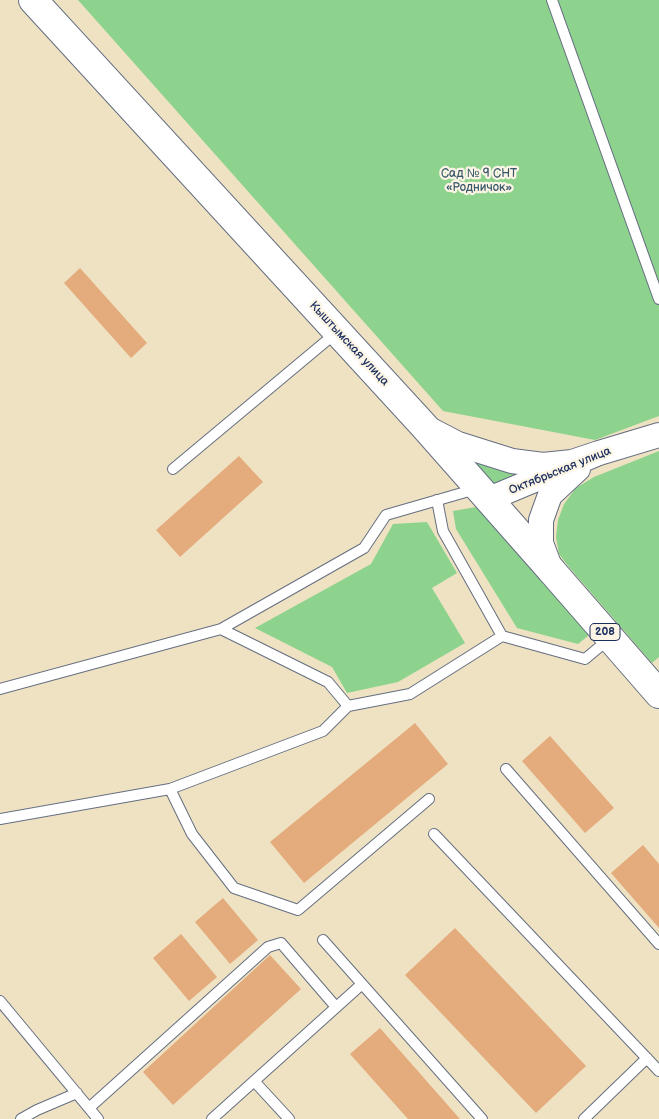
<!DOCTYPE html>
<meta charset="utf-8">
<style>
body{margin:0}
canvas{display:block;background:#eee2c2}
</style>
<canvas width="659" height="1119"></canvas>
<script>
const c = document.querySelector('canvas').getContext('2d');
c.lineJoin = 'round';
function fill(path, color) {
  c.fillStyle = color;
  c.fill(path, 'evenodd');
}
function poly(rows) {
  const path = new Path2D();
  for (const r of rows) {
    path.moveTo(r[0], r[1]);
    for (let i = 2; i < r.length; i += 2) path.lineTo(r[i], r[i + 1]);
  }
  return path;
}
function stroke(path, color, width, dash) {
  c.strokeStyle = color;
  c.lineWidth = width;
  c.lineCap = dash ? 'butt' : 'round';
  c.setLineDash(dash || []);
  c.stroke(path);
}
function write(font, color, halo, rows, align = 'center') {
  c.font = font + ' "Balsamiq Sans",sans-serif';
  c.lineWidth = 4.5;
  c.setLineDash([]);
  c.textBaseline = 'middle';
  c.strokeStyle = halo;
  c.fillStyle = color;
  for (const [text, x, y, turn = 0] of rows) {
    c.save();
    c.translate(x, y);
    c.rotate((+turn || 0) * Math.PI / 180);
    c.textAlign = isNaN(turn) ? turn : align;
    if (halo) c.strokeText(text, 0, 0);
    c.fillText(text, 0, 0);
    c.restore();
  }
}
fill(poly([
 [78,0,659,0,659,416,595,440,443,411],
 [659,451,659,657,652,663,568,566,559,554,556,537,558,520,564,504,576,488,594,477],
 [469,461,532,470,493,489],
 [476,507,589,635,578,644,517,628,456,529,453,511],
 [427,522,457,573,432,588,465,643,398,682,347,693,332,667,255,628,371,564,393,524]
]), '#8dd38e');
fill(poly([
 [80,268,147,343,131,358,64,283],
 [239,456,263,482,180,557,156,530],
 [415,723,448,764,304,883,270,842],
 [550,736,614,808,585,833,522,761],
 [643,845,659,864,659,928,611,873],
 [223,898,258,940,230,964,195,922],
 [455,928,586,1066,536,1113,405,975],
 [181,934,217,977,189,1001,153,958],
 [270,955,301,989,173,1105,143,1072],
 [380,1028,460,1119,408,1119,350,1054]
]), '#e4ab7d');
const service = poly([
 [552,0,659,299],
 [173,469,337,332],
 [437,500,443,531,502,636],
 [221,629,328,682,348,706],
 [0,689,221,629,364,548,386,515,476,489],
 [506,769,659,944],
 [170,789,192,834,234,888,298,910,429,799],
 [0,819,170,789,323,731,348,706,410,694,502,636,585,659,609,639],
 [434,834,659,1071],
 [323,940,482,1119],
 [0,1001,98,1119],
 [254,1081,289,1119],
 [89,1108,268,947,281,943,336,1007],
 [21,1119,37,1110,77,1093],
 [212,1119,362,984],
 [584,1119,647,1058]
]);
const tertiary = poly([
 [429,429,458,444,512,461,543,465,572,462,599,453],
 [489,499,599,453,659,435],
 [550,567,541,543,541,520,550,495,578,469]
]);
const secondary = poly([
 [33,0,424,426,551,570]
]);
const primary = poly([
 [551,570,659,694]
]);
stroke(service, '#656e81', 12);
stroke(tertiary, '#656e81', 26);
stroke(secondary, '#656e81', 30);
stroke(primary, '#656e81', 30);
stroke(service, '#fff', 10);
stroke(tertiary, '#fff', 24);
stroke(secondary, '#fff', 28);
stroke(primary, '#fff', 28);
for (const [x, y, w] of [
 [605,632,30]
]) {
  const box = new Path2D();
  box.roundRect(x - w / 2, y - 8.5, w, 17, 4);
  c.fillStyle = '#fcf5e5';
  c.fill(box);
  stroke(box, '#1b2f5e', 1);
}
write('bold 11px', '#1b2f5e', null, [
 ["208",605,632]
]);
write('12px', '#38586a', '#fcf5e5', [
 ["Сад № 9 СНТ",479,174],
 ["«Родничок»",479,188]
]);
write('12px', '#1b2f5e', '#fcf5e5', [
 ["Кыштымская улица",349,344,47],
 ["Октябрьская улица",560,471,-22]
]);
</script>
